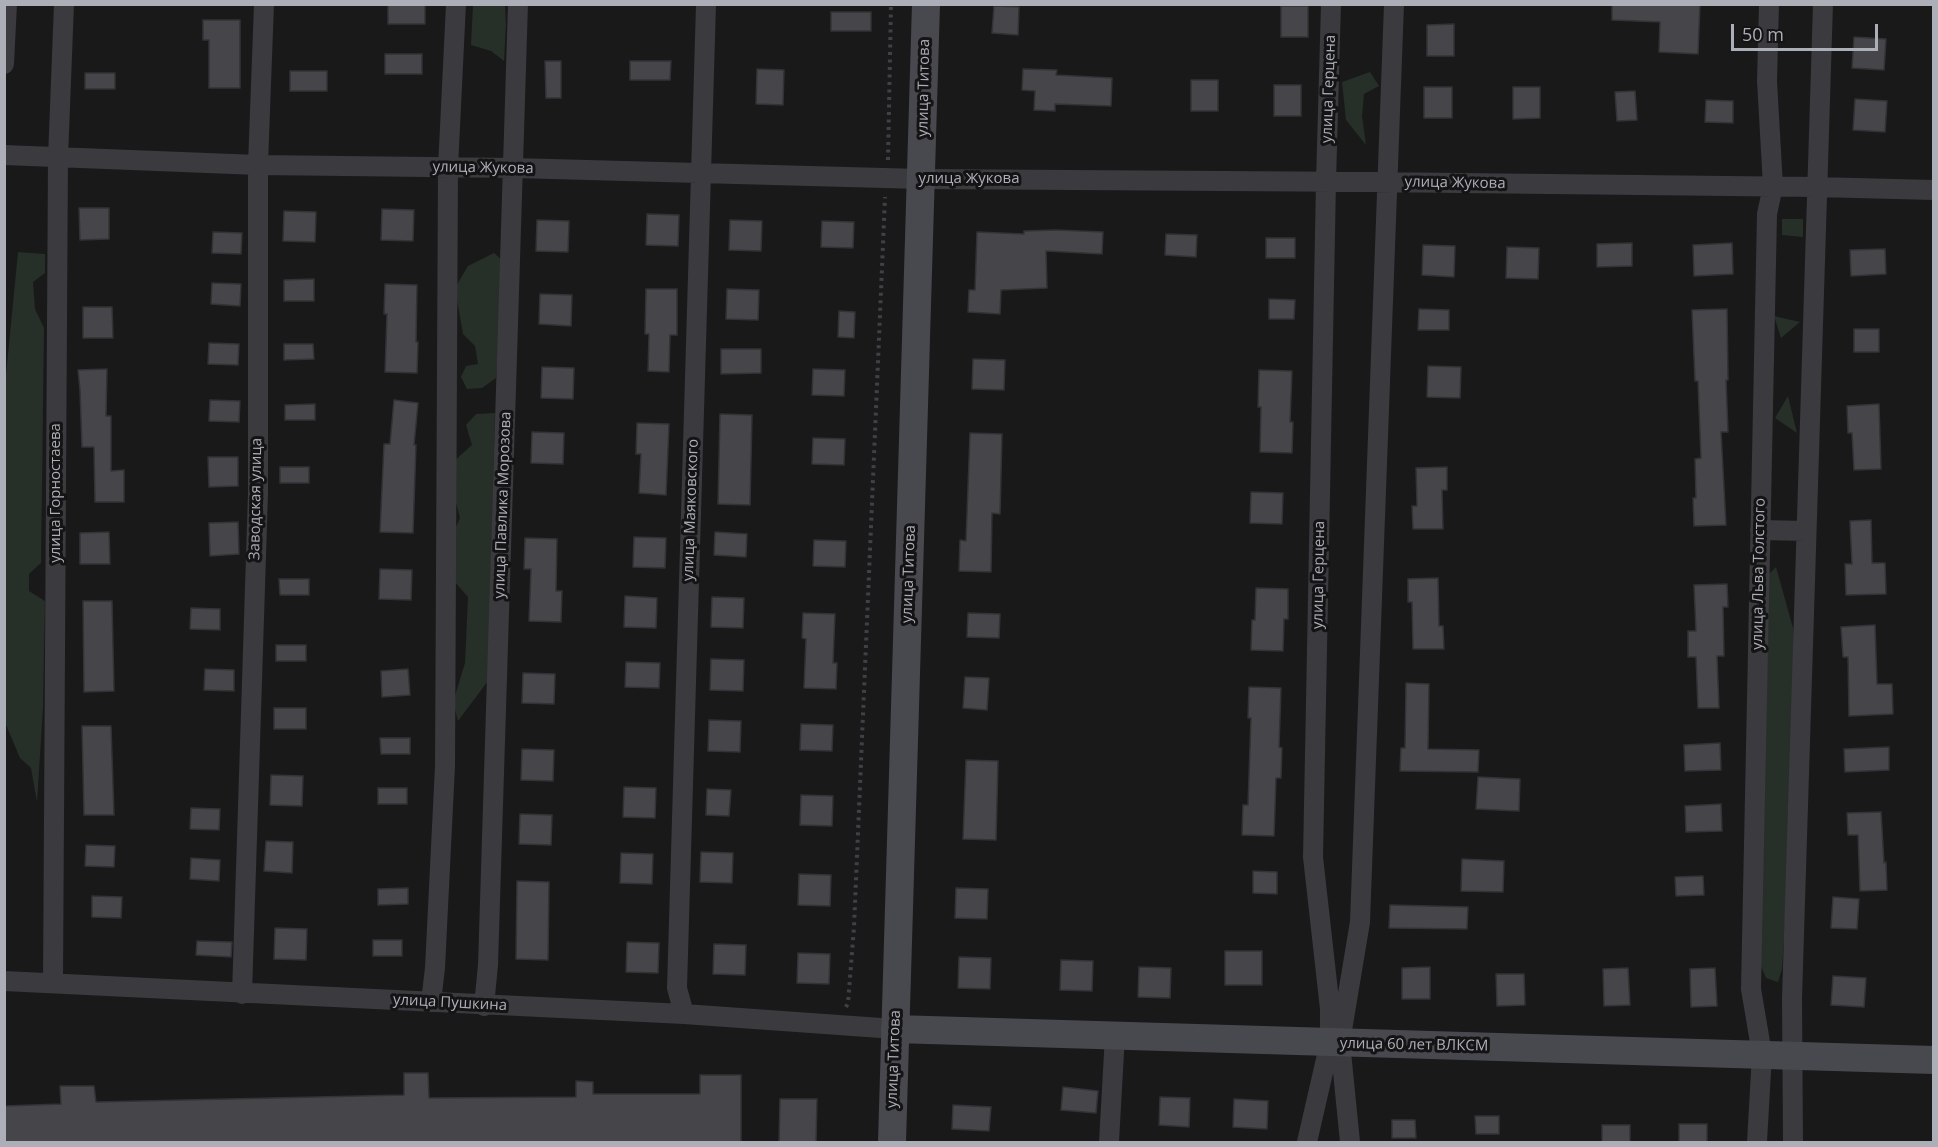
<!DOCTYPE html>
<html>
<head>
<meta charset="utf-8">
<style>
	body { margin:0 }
	#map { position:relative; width:1938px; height:1147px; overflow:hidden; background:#19191a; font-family:"Open Sans",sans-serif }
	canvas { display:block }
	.frame { position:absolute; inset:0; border:6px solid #acaeb8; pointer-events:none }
	.scale { position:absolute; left:1731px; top:24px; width:147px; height:27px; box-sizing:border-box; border:3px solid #acaeb8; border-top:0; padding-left:8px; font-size:18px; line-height:21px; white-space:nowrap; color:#acaeb8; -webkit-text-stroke:4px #141415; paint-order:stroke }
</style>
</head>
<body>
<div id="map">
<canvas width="1938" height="1147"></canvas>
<div class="frame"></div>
<div class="scale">50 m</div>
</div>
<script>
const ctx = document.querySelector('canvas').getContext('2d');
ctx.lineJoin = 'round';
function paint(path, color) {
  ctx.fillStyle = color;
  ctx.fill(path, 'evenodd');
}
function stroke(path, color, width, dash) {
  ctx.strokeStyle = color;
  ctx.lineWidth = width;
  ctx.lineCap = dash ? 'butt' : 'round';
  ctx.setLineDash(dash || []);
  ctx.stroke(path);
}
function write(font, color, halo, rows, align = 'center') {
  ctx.font = font + ' "Open Sans",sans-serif';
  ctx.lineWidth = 6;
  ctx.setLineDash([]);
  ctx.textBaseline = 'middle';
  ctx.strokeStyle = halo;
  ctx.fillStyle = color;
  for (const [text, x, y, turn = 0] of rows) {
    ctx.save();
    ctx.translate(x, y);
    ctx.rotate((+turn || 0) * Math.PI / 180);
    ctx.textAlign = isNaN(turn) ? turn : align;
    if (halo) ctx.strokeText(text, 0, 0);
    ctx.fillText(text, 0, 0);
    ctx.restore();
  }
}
paint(new Path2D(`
	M 473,5 L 505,5 L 506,25 L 504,61 L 491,51 L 471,45 Z
	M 1370,72 L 1379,86 L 1364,94 L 1362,116 L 1366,145 L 1346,120 L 1342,82 Z
	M 1782,219 L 1803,219 L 1803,237 L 1782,235 Z
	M 18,252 L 45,254 L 45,273 L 33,282 L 35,309 L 44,328 L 41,563 L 29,574 L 29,591 L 45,601 L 43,708 L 37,802 L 31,768 L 20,758 L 6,725 L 5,693 L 5,385 Z
	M 494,253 L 504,262 L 496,378 L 482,388 L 467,389 L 461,377 L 466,366 L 478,364 L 475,346 L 463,334 L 455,288 L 468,266 Z
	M 1774,316 L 1800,322 L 1781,338 Z
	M 1788,396 L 1797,433 L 1775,418 Z
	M 495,413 L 488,681 L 458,721 L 453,702 L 465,663 L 468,597 L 454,581 L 451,538 L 460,518 L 453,491 L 454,461 L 472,445 L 466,425 L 476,414 Z
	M 1776,567 L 1793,628 L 1796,668 L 1788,878 L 1782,969 L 1778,982 L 1766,978 L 1757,957 L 1764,579 Z`), '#272f29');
const building = new Path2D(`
	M 388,4 L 425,4 L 425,24 L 388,24 Z
	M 1612,4 L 1700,4 L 1698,54 L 1659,52 L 1660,22 L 1612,20 Z
	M 994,6 L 1019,7 L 1018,35 L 992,33 Z
	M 1281,6 L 1308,6 L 1308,37 L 1281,37 Z
	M 831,12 L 871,12 L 871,31 L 831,31 Z
	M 203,20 L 240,20 L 240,88 L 209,88 L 209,40 L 203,40 Z
	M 1454,24 L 1454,56 L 1427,56 L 1427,25 Z
	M 1854,37 L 1886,39 L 1884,70 L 1852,68 Z
	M 385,54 L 422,54 L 422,74 L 385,74 Z
	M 545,61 L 561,61 L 561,98 L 546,98 Z
	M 630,61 L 671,61 L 670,80 L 630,80 Z
	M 757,69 L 784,70 L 783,105 L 756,104 Z
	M 1023,69 L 1057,70 L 1056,75 L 1112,78 L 1111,106 L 1055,104 L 1055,111 L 1034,110 L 1035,91 L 1022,90 Z
	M 290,71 L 327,71 L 327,91 L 290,91 Z
	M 85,73 L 115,73 L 115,89 L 85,89 Z
	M 1191,80 L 1218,80 L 1218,111 L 1191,111 Z
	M 1274,85 L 1301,85 L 1301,116 L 1274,116 Z
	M 1424,87 L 1452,87 L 1452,118 L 1424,118 Z
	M 1513,87 L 1540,87 L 1540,118 L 1513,119 Z
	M 1635,91 L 1637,120 L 1617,121 L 1615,92 Z
	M 1855,99 L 1887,101 L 1885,132 L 1853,130 Z
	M 1706,100 L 1733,101 L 1733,123 L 1705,122 Z
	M 79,208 L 109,208 L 109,239 L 80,240 Z
	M 382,209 L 414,210 L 413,241 L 381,240 Z
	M 284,211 L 316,212 L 315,242 L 283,241 Z
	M 647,214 L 679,215 L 678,246 L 646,245 Z
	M 537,220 L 569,221 L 568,252 L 536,251 Z
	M 730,220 L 762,221 L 761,251 L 729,250 Z
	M 822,221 L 854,222 L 853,248 L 821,247 Z
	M 1056,230 L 1103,232 L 1102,254 L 1046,251 L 1047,288 L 1001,290 L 1000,314 L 968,312 L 969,290 L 975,290 L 977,232 L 1024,234 L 1024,231 Z
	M 213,232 L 242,233 L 241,254 L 212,253 Z
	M 1166,234 L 1197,235 L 1196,257 L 1165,255 Z
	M 1266,238 L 1295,238 L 1295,258 L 1266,258 Z
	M 1632,243 L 1632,266 L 1597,267 L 1597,244 Z
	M 1732,243 L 1733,274 L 1694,276 L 1693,245 Z
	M 1423,245 L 1455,246 L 1454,277 L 1422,275 Z
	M 1507,247 L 1539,248 L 1538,279 L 1506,278 Z
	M 1885,249 L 1886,274 L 1851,276 L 1850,250 Z
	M 314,279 L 314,301 L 284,301 L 284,280 Z
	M 212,283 L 241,284 L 240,306 L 211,304 Z
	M 385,284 L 417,285 L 416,342 L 418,342 L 417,373 L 385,372 L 387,314 L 384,314 Z
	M 646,289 L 677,289 L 677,335 L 670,335 L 669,372 L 648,371 L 649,334 L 645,334 Z
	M 727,289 L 759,290 L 758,320 L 726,319 Z
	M 540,294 L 572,295 L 571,326 L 539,324 Z
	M 1269,299 L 1295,300 L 1294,319 L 1269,319 Z
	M 83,307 L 112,307 L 113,338 L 83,338 Z
	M 1419,309 L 1449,310 L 1449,330 L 1418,330 Z
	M 1727,309 L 1728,380 L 1726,380 L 1728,432 L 1721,432 L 1726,525 L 1694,526 L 1693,498 L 1696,498 L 1695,459 L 1701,458 L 1698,381 L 1695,381 L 1692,310 Z
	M 839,311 L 855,312 L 854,338 L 838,337 Z
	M 1854,329 L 1879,329 L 1879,352 L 1854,352 Z
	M 209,343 L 239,344 L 238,365 L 208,364 Z
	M 284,344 L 313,344 L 314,359 L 284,360 Z
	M 721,349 L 761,349 L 761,373 L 721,374 Z
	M 973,359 L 1005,360 L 1004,390 L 972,389 Z
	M 1428,366 L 1461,367 L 1460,398 L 1427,397 Z
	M 542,367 L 574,368 L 573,399 L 541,398 Z
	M 107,369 L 106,416 L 111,416 L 111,471 L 124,470 L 124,502 L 95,502 L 94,447 L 82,447 L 80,390 L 78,370 Z
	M 813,369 L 845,370 L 844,396 L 812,395 Z
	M 1259,370 L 1292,371 L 1290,422 L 1293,422 L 1292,453 L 1260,452 L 1261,407 L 1258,407 Z
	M 210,400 L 240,401 L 239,422 L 209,421 Z
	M 394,400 L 418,403 L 414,445 L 416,445 L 413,533 L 380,532 L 384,444 L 390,444 Z
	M 315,404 L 315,420 L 285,420 L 285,405 Z
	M 1879,404 L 1881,469 L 1854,470 L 1852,433 L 1848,433 L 1847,406 Z
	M 720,414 L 752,415 L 750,505 L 718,504 Z
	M 637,423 L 669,424 L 666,495 L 639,493 L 641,454 L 636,454 Z
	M 532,432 L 564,433 L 563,464 L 531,463 Z
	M 970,433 L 1002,434 L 1000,514 L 992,513 L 991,572 L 959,571 L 960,540 L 966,541 Z
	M 813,438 L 845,439 L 844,465 L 812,464 Z
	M 208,457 L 238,457 L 238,486 L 209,487 Z
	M 280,467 L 309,467 L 309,483 L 280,483 Z
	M 1447,467 L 1447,490 L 1442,490 L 1443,529 L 1413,529 L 1412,506 L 1417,506 L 1416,468 Z
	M 1251,492 L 1283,493 L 1282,524 L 1250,523 Z
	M 1871,520 L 1872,563 L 1885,563 L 1886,594 L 1846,595 L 1845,564 L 1852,564 L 1850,521 Z
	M 238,522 L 239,554 L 210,556 L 209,523 Z
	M 109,532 L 110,564 L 80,564 L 80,533 Z
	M 715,532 L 747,534 L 746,557 L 714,555 Z
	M 634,537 L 666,538 L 665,568 L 633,567 Z
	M 525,538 L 557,539 L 556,591 L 562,591 L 561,622 L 529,621 L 531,569 L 524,569 Z
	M 814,540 L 846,541 L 845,567 L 813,566 Z
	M 380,569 L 412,570 L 411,600 L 379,599 Z
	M 1438,578 L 1439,626 L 1443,626 L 1444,649 L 1413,649 L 1412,602 L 1408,602 L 1408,579 Z
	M 279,579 L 309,579 L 309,595 L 280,595 Z
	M 1727,584 L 1728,607 L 1723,607 L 1724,656 L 1717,656 L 1719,708 L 1698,708 L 1696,657 L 1688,657 L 1688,631 L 1696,631 L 1694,585 Z
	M 1256,588 L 1288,589 L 1288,619 L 1284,619 L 1283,651 L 1251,650 L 1252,620 L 1255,620 Z
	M 625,596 L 657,598 L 656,628 L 624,627 Z
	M 712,597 L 744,598 L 743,628 L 711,627 Z
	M 83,601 L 112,601 L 114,691 L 84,692 Z
	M 191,608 L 220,609 L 220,630 L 190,629 Z
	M 803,613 L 835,614 L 833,663 L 837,663 L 836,689 L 804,688 L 806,639 L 802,638 Z
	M 968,613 L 1000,614 L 999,638 L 967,637 Z
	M 1875,625 L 1877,684 L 1892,684 L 1893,714 L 1849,716 L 1848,657 L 1843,657 L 1841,627 Z
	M 276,645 L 306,645 L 306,661 L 276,661 Z
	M 711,659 L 744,660 L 743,691 L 710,690 Z
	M 626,662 L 660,663 L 659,688 L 625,687 Z
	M 205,669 L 234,670 L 234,691 L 204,690 Z
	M 408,669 L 410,695 L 382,697 L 381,671 Z
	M 523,673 L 555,674 L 554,704 L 522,703 Z
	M 965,677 L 989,678 L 987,710 L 963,708 Z
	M 1406,683 L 1429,684 L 1428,749 L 1479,750 L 1478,772 L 1400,771 L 1401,748 L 1405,748 Z
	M 1249,687 L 1281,688 L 1279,747 L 1282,748 L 1281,778 L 1276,778 L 1274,836 L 1242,835 L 1243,805 L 1248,805 L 1251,718 L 1248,718 Z
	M 274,708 L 306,708 L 306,729 L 274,729 Z
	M 709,720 L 741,721 L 740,752 L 708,751 Z
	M 801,724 L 833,725 L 832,751 L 800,750 Z
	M 82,726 L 111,726 L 114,815 L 84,815 Z
	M 380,738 L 410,738 L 410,754 L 381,754 Z
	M 1720,743 L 1721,770 L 1685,771 L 1684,745 Z
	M 1889,747 L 1889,770 L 1845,772 L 1844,749 Z
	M 522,749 L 554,750 L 553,781 L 521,780 Z
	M 966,760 L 998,761 L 996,840 L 963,839 Z
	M 271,775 L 303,776 L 302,806 L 270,805 Z
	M 1478,777 L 1520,779 L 1519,811 L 1476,809 Z
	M 624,787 L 656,788 L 655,818 L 623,817 Z
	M 378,788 L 407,788 L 407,804 L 378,804 Z
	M 707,789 L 731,790 L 729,816 L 706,815 Z
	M 801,795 L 833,796 L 832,826 L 800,825 Z
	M 1721,804 L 1722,831 L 1686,832 L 1685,806 Z
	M 191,808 L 220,809 L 219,830 L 190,829 Z
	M 1881,812 L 1884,863 L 1886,862 L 1887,890 L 1860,891 L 1858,835 L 1848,835 L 1847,813 Z
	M 520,814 L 552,815 L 551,845 L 519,844 Z
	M 266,841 L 293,842 L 292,873 L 264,871 Z
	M 86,845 L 115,846 L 114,867 L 85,866 Z
	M 701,852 L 733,853 L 732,883 L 700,882 Z
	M 621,853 L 653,854 L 652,884 L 620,883 Z
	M 191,858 L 220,860 L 219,881 L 190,879 Z
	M 1462,859 L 1504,861 L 1503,892 L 1461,891 Z
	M 1253,871 L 1277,872 L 1277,894 L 1253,893 Z
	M 799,874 L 831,875 L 830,906 L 798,905 Z
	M 1703,876 L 1704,895 L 1676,896 L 1675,877 Z
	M 517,881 L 549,882 L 548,960 L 516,959 Z
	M 408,888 L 408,904 L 378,905 L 378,889 Z
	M 956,888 L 988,889 L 987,919 L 955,918 Z
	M 92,896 L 122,897 L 121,918 L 92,917 Z
	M 1833,897 L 1859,899 L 1857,929 L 1831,928 Z
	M 1390,905 L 1468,907 L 1467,929 L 1389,928 Z
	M 275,928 L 307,929 L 306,960 L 274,959 Z
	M 373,940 L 402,940 L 402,956 L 373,956 Z
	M 197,941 L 232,942 L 231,957 L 196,955 Z
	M 627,942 L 659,943 L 658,973 L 626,972 Z
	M 714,944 L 746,945 L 745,975 L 713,974 Z
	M 1225,951 L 1262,951 L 1262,985 L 1225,985 Z
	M 798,953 L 830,954 L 829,984 L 797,983 Z
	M 959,957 L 991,958 L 990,989 L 958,988 Z
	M 1061,960 L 1093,961 L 1092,991 L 1060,990 Z
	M 1139,967 L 1171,968 L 1170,998 L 1138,997 Z
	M 1430,967 L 1430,999 L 1402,999 L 1402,968 Z
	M 1628,968 L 1630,1005 L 1604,1006 L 1603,969 Z
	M 1715,968 L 1717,1006 L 1691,1007 L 1690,969 Z
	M 1496,974 L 1524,974 L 1525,1005 L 1497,1006 Z
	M 1833,976 L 1866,978 L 1864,1007 L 1831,1005 Z
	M 404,1073 L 428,1073 L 429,1098 L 576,1097 L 576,1081 L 593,1082 L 593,1094 L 700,1094 L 700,1075 L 741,1075 L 741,1143 L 4,1143 L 4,1106 L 61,1104 L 60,1086 L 94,1086 L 96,1102 L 404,1095 Z
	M 1063,1087 L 1098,1091 L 1096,1113 L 1061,1110 Z
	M 1160,1097 L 1190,1098 L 1189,1127 L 1159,1125 Z
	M 780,1099 L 817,1099 L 816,1143 L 779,1143 Z
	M 1234,1099 L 1268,1101 L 1267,1129 L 1233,1127 Z
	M 953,1105 L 991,1107 L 989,1131 L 952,1129 Z
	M 1475,1116 L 1499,1116 L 1499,1134 L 1476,1134 Z
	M 1392,1120 L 1415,1120 L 1416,1138 L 1392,1138 Z
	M 1679,1124 L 1707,1124 L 1707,1143 L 1679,1143 Z
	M 1602,1125 L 1630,1125 L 1630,1143 L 1602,1143 Z`);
paint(building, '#46464a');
stroke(building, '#333336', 1.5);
stroke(new Path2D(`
	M 888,160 L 891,4
	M 846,1007 L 848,1003 L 854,927 L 885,197`), '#404146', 4, [3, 4.5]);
stroke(new Path2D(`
	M 4,64 L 7,4
	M 4,155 L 258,165 L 514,168 L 921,179 L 1372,182 L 1816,187 L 1934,190
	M 1760,530 L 1806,531
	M 4,981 L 684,1014 L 895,1029
	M 53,982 L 58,158 L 64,4
	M 242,994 L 258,493 L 258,165 L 264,4
	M 431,1002 L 435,968 L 445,766 L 448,168 L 456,4
	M 484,1006 L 488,965 L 518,4
	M 684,1014 L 677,988 L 706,4
	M 1109,1142 L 1115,1035
	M 1307,1142 L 1330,1042 L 1330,1009 L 1313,857 L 1326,182 L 1331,4
	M 1350,1142 L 1340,1042 L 1360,922 L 1394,4
	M 1757,1142 L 1762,1054 L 1751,989 L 1767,214 L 1773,186 L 1767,81 L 1769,4
	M 1793,1142 L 1792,998 L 1823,4`), '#3a3a3f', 20);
stroke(new Path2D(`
	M 895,1029 L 1934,1060
	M 892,1142 L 926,4`), '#48494f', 28);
write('15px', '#acaeb8', '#141415', [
	["улица Титова",924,88,-89],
	["улица Герцена",1329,89,-88],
	["улица Жукова",483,168,1],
	["улица Жукова",969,179],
	["улица Жукова",1455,183,1],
	["улица Горностаева",56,493,-90],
	["Заводская улица",256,499,-89],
	["улица Павлика Морозова",503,505,-88],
	["улица Маяковского",691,510,-88],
	["улица Титова",909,574,-88],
	["улица Льва Толстого",1759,574,-89],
	["улица Герцена",1319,575,-89],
	["улица Пушкина",450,1003,3],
	["улица 60 лет ВЛКСМ",1414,1045,1],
	["улица Титова",894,1059,-88]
]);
</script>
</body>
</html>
